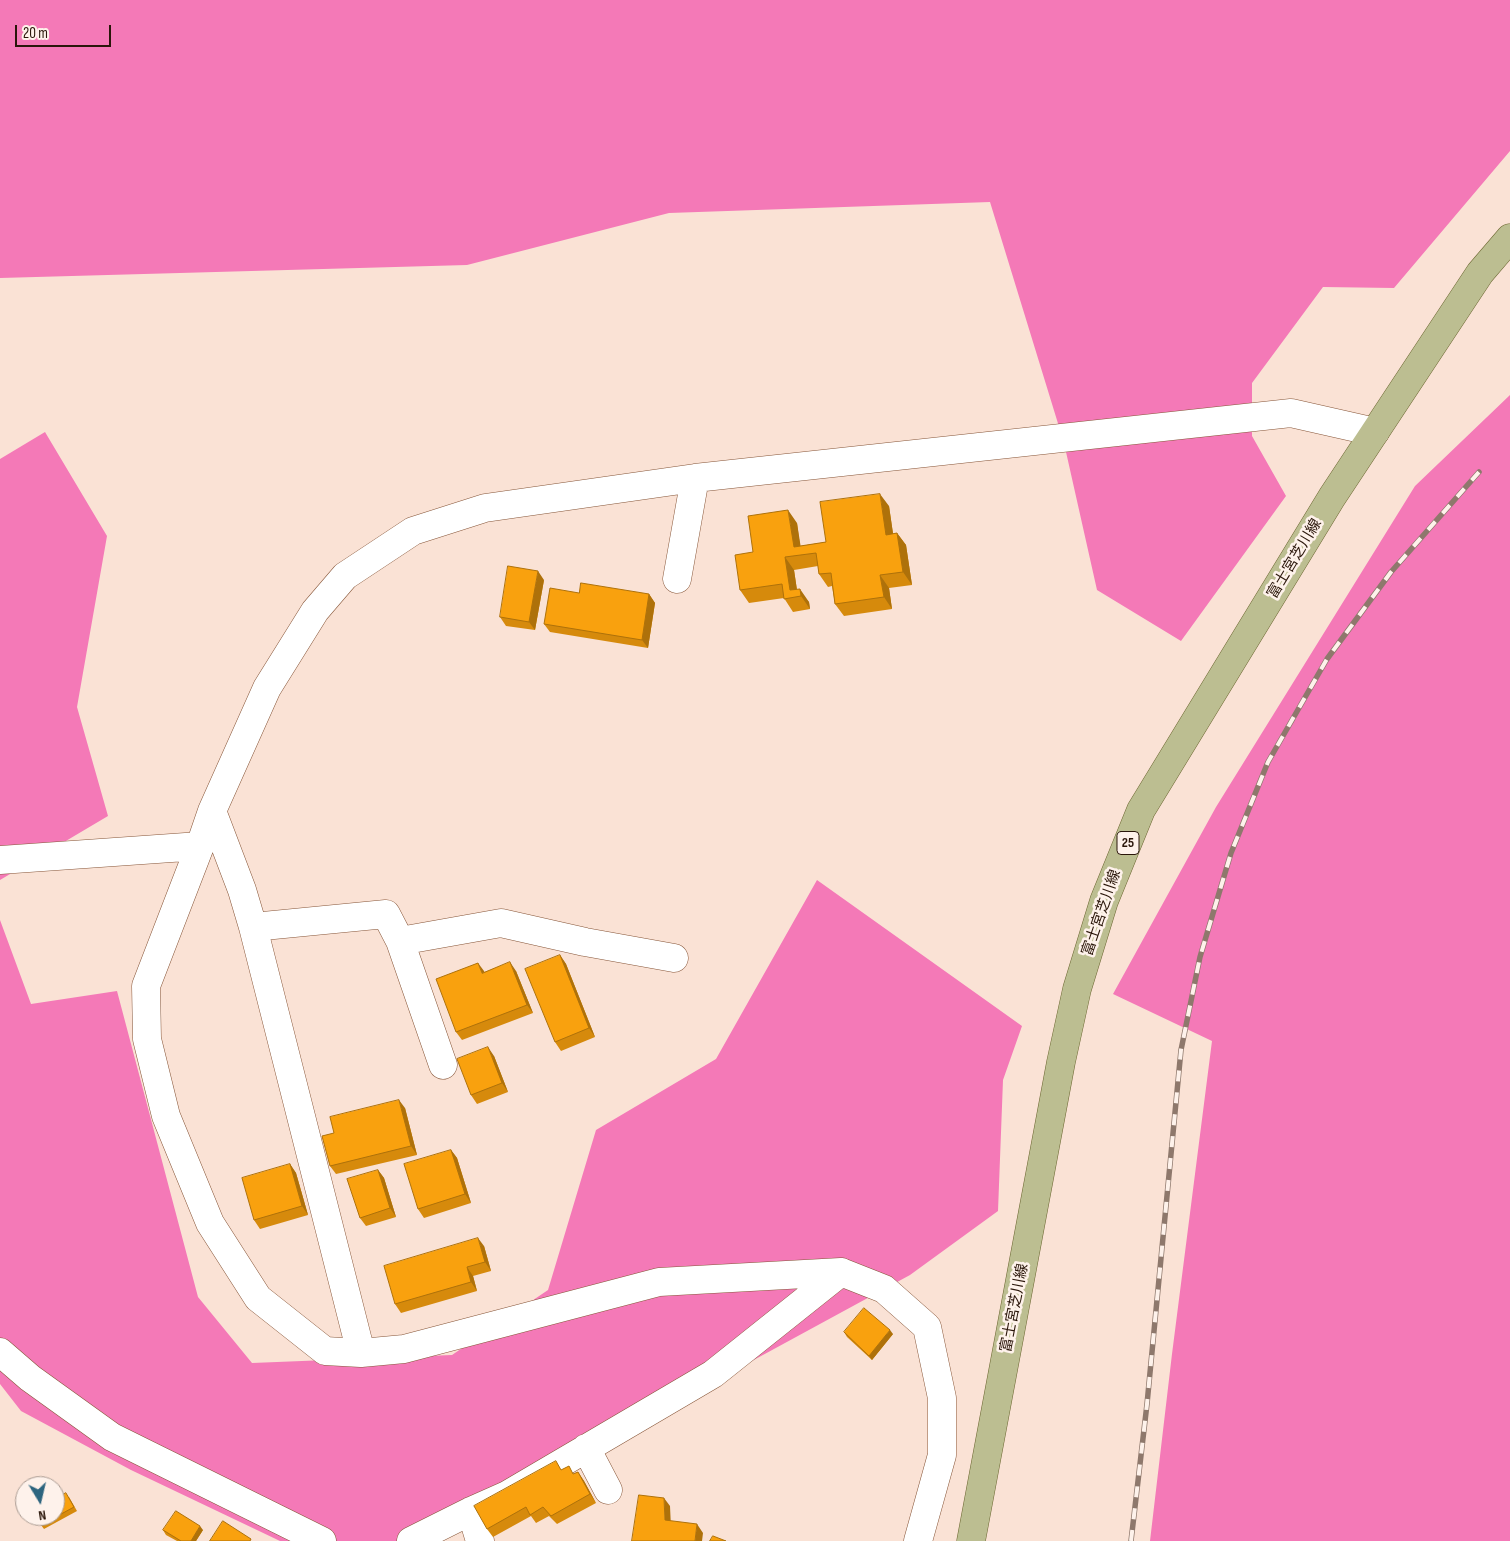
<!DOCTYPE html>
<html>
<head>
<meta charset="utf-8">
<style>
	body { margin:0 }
	#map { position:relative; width:1510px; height:1541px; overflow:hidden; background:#fae2d5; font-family:"Sofia Sans Condensed",sans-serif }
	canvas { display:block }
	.north { position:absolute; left:15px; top:1476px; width:50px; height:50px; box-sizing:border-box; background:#fef2eb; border:1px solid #a99a91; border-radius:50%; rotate:171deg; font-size:14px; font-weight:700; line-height:20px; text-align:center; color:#2a160a }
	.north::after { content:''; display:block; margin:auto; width:18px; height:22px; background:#2d657f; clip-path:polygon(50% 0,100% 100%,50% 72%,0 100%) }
	.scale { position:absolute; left:15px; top:25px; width:96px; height:22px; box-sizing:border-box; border:2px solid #2a160a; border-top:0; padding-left:6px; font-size:15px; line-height:18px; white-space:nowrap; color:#2a160a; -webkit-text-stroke:4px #fef2eb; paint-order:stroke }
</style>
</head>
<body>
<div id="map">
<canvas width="1510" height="1541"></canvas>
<div class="north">N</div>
<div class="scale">20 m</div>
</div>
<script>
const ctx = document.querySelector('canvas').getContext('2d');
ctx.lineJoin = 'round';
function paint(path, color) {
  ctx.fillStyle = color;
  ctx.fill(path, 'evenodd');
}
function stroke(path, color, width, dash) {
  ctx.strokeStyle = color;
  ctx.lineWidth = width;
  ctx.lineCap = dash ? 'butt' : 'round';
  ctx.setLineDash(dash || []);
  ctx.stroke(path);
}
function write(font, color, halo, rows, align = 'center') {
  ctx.font = font + ' "Sofia Sans Condensed","Noto Sans JP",sans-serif';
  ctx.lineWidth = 5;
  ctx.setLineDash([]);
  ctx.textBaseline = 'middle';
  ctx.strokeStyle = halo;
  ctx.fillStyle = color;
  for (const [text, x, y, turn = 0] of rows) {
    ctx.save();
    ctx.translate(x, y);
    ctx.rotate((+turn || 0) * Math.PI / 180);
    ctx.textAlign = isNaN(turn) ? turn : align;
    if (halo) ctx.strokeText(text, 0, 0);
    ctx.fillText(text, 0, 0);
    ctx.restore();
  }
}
paint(new Path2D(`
	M 0,0 L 1510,0 L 1510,151 L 1394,288 L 1323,287 L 1252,383 L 1252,436 L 1286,496 L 1181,641 L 1097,590 L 1064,443 L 990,202 L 669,213 L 467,265 L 0,278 Z
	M 1510,395 L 1510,1541 L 1150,1541 L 1172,1354 L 1212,1041 L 1113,994 L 1216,807 L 1415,486 Z
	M 45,432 L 107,536 L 77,707 L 108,816 L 0,880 L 0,459 Z
	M 817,880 L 1022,1026 L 1003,1080 L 998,1211 L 910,1275 L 421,1541 L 280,1541 L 131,1470 L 21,1411 L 0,1384 L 0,920 L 31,1004 L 117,991 L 198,1297 L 252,1363 L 452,1355 L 548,1290 L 596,1130 L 716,1059 Z`), '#f479b7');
const minor = new Path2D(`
	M 677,579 L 695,478
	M 212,811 L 242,890 L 253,927 L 386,914 L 400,941 L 501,923 L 585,942 L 674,958
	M 0,860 L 200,846
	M 253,927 L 361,1353
	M 400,941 L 443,1065
	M 0,1352 L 30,1378 L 112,1437 L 322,1541
	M 586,1448 L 608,1490
	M 471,1511 L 480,1541
	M 411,1541 L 471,1511 L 507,1495 L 713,1374 L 841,1272
	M 918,1541 L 942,1455 L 942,1398 L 927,1327 L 884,1289 L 841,1272 L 659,1282 L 404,1349 L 361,1353 L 325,1351 L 258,1298 L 210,1223 L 166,1116 L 147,1039 L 146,986 L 200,846 L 212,811 L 267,688 L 315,611 L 345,576 L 413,531 L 485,508 L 695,478 L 1291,413 L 1375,432`);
const major = new Path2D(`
	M 971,1541 L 1061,1062 L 1077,989 L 1104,901 L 1141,810 L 1332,497 L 1480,273 L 1510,238`);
stroke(minor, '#875639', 29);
stroke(major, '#6c6732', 29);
stroke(minor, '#fff', 28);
stroke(major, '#bcbe91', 28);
const rail = new Path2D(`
	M 1131,1541 L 1147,1404 L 1181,1050 L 1200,957 L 1231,853 L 1268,762 L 1327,659 L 1391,572 L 1479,472`);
stroke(rail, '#8e786c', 5.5);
stroke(rail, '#fef2eb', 4, [11]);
paint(new Path2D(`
	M 889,506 L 893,534 L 897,533 L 906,545 L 912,585 L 889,588 L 892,609 L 844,616 L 835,604 L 832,586 L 828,587 L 819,574 L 818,566 L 794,570 L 797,590 L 809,602 L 810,609 L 793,612 L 784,598 L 749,603 L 740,590 L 753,552 L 797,523 L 800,546 L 826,542 Z
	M 544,580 L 535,630 L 506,626 L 500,617 Z
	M 579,593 L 649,594 L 655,603 L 648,648 L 550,632 L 544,624 Z
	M 560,955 L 566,964 L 595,1037 L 561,1051 L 555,1042 Z
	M 516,971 L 533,1013 L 462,1040 L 456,1032 L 484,972 Z
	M 494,1056 L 508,1092 L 477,1104 L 471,1095 Z
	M 405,1108 L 417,1155 L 336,1174 L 330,1166 L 334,1133 Z
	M 451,1150 L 457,1158 L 471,1203 L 424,1218 L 418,1209 Z
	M 290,1164 L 296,1173 L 308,1215 L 260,1229 L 254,1220 Z
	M 378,1170 L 384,1178 L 396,1217 L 366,1226 L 360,1218 Z
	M 484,1246 L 491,1271 L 473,1276 L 477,1291 L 401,1313 L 395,1304 Z
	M 844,1332 L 893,1334 L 872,1360 L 847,1337 Z
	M 562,1470 L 574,1474 L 578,1472 L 584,1481 L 596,1503 L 557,1524 L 549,1516 L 536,1523 L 531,1516 L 493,1537 L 487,1529 Z
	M 69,1497 L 77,1511 L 44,1529 L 41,1525 L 56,1498 Z
	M 163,1530 L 203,1530 L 196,1541 L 177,1541 L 166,1535 Z`), '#d68a0c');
paint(new Path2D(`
	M 880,494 L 889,506 L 895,547 L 886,535 Z
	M 788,510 L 797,523 L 802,555 L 794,547 Z
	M 897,533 L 906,545 L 912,585 L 903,572 Z
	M 785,557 L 794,570 L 798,597 L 790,590 Z
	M 538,571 L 544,580 L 535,630 L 529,622 Z
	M 880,575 L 889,588 L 892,609 L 884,597 Z
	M 800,589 L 809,602 L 810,609 L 801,596 Z
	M 649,594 L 655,603 L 648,648 L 642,640 Z
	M 560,955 L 566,964 L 595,1037 L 589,1028 Z
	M 510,962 L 516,971 L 533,1013 L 527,1005 Z
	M 478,963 L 484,971 L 488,981 L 482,973 Z
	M 488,1047 L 494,1056 L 508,1092 L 502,1083 Z
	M 399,1100 L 405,1108 L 417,1155 L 411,1146 Z
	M 451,1150 L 457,1158 L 471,1203 L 465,1194 Z
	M 290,1164 L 296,1173 L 308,1215 L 302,1206 Z
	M 378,1170 L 384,1178 L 396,1217 L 390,1208 Z
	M 478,1238 L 484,1246 L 491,1271 L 485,1262 Z
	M 467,1267 L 473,1276 L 477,1291 L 471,1282 Z
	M 890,1330 L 893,1334 L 872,1360 L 869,1356 Z
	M 578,1472 L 584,1481 L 596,1503 L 590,1494 Z
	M 664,1498 L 670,1506 L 671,1528 L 665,1520 Z
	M 697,1524 L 703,1533 L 702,1541 L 695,1541 Z
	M 200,1526 L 203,1530 L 196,1541 L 191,1541 Z`), '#ae710a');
const building = new Path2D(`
	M 880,494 L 886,535 L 897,533 L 903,572 L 880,575 L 884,597 L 835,604 L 831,573 L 819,574 L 816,553 L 785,557 L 790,590 L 800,589 L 801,596 L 784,599 L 782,584 L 740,590 L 735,555 L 753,552 L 748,516 L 788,510 L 794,547 L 826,542 L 820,502 Z
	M 508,566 L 538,571 L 529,622 L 500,617 Z
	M 581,583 L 649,594 L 642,640 L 544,624 L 550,588 L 579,593 Z
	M 560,955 L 589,1028 L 555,1042 L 525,969 Z
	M 510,962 L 527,1005 L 456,1032 L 436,979 L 478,963 L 482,973 Z
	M 488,1047 L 502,1083 L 471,1095 L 457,1059 Z
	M 399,1100 L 411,1146 L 330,1166 L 322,1136 L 334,1133 L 330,1117 Z
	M 451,1150 L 465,1194 L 418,1209 L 404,1164 Z
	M 290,1164 L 302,1206 L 254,1220 L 242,1178 Z
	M 378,1170 L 390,1208 L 360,1218 L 347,1179 Z
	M 478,1238 L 485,1262 L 467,1267 L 471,1282 L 395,1304 L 384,1266 Z
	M 864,1308 L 890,1330 L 869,1356 L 844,1332 Z
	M 556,1461 L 561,1470 L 569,1466 L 573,1474 L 578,1472 L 590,1494 L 551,1516 L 543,1507 L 530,1515 L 526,1507 L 487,1529 L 474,1506 Z
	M 66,1493 L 74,1507 L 41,1525 L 37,1516 L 55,1516 L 55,1497 L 56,1498 Z
	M 639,1495 L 664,1498 L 665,1520 L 697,1524 L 695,1541 L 632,1541 Z
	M 176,1511 L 200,1526 L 191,1541 L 181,1541 L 163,1530 Z
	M 223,1521 L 251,1539 L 250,1541 L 210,1541 Z
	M 713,1536 L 726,1541 L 710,1541 Z`);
paint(building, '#f9a10e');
stroke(building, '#ae710a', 1);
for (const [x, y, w] of [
	[1128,843,22]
]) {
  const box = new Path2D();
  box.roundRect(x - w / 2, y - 11.5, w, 23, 4);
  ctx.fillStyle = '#fef2eb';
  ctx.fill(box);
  stroke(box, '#2a160a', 1);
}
write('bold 14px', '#2a160a', null, [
	["25",1128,843]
]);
write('15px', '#2a160a', '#fef2eb', [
	["富士宮芝川線",1295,559,-59],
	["富士宮芝川線",1102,913,-71],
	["富士宮芝川線",1015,1308,-79]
]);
</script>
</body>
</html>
